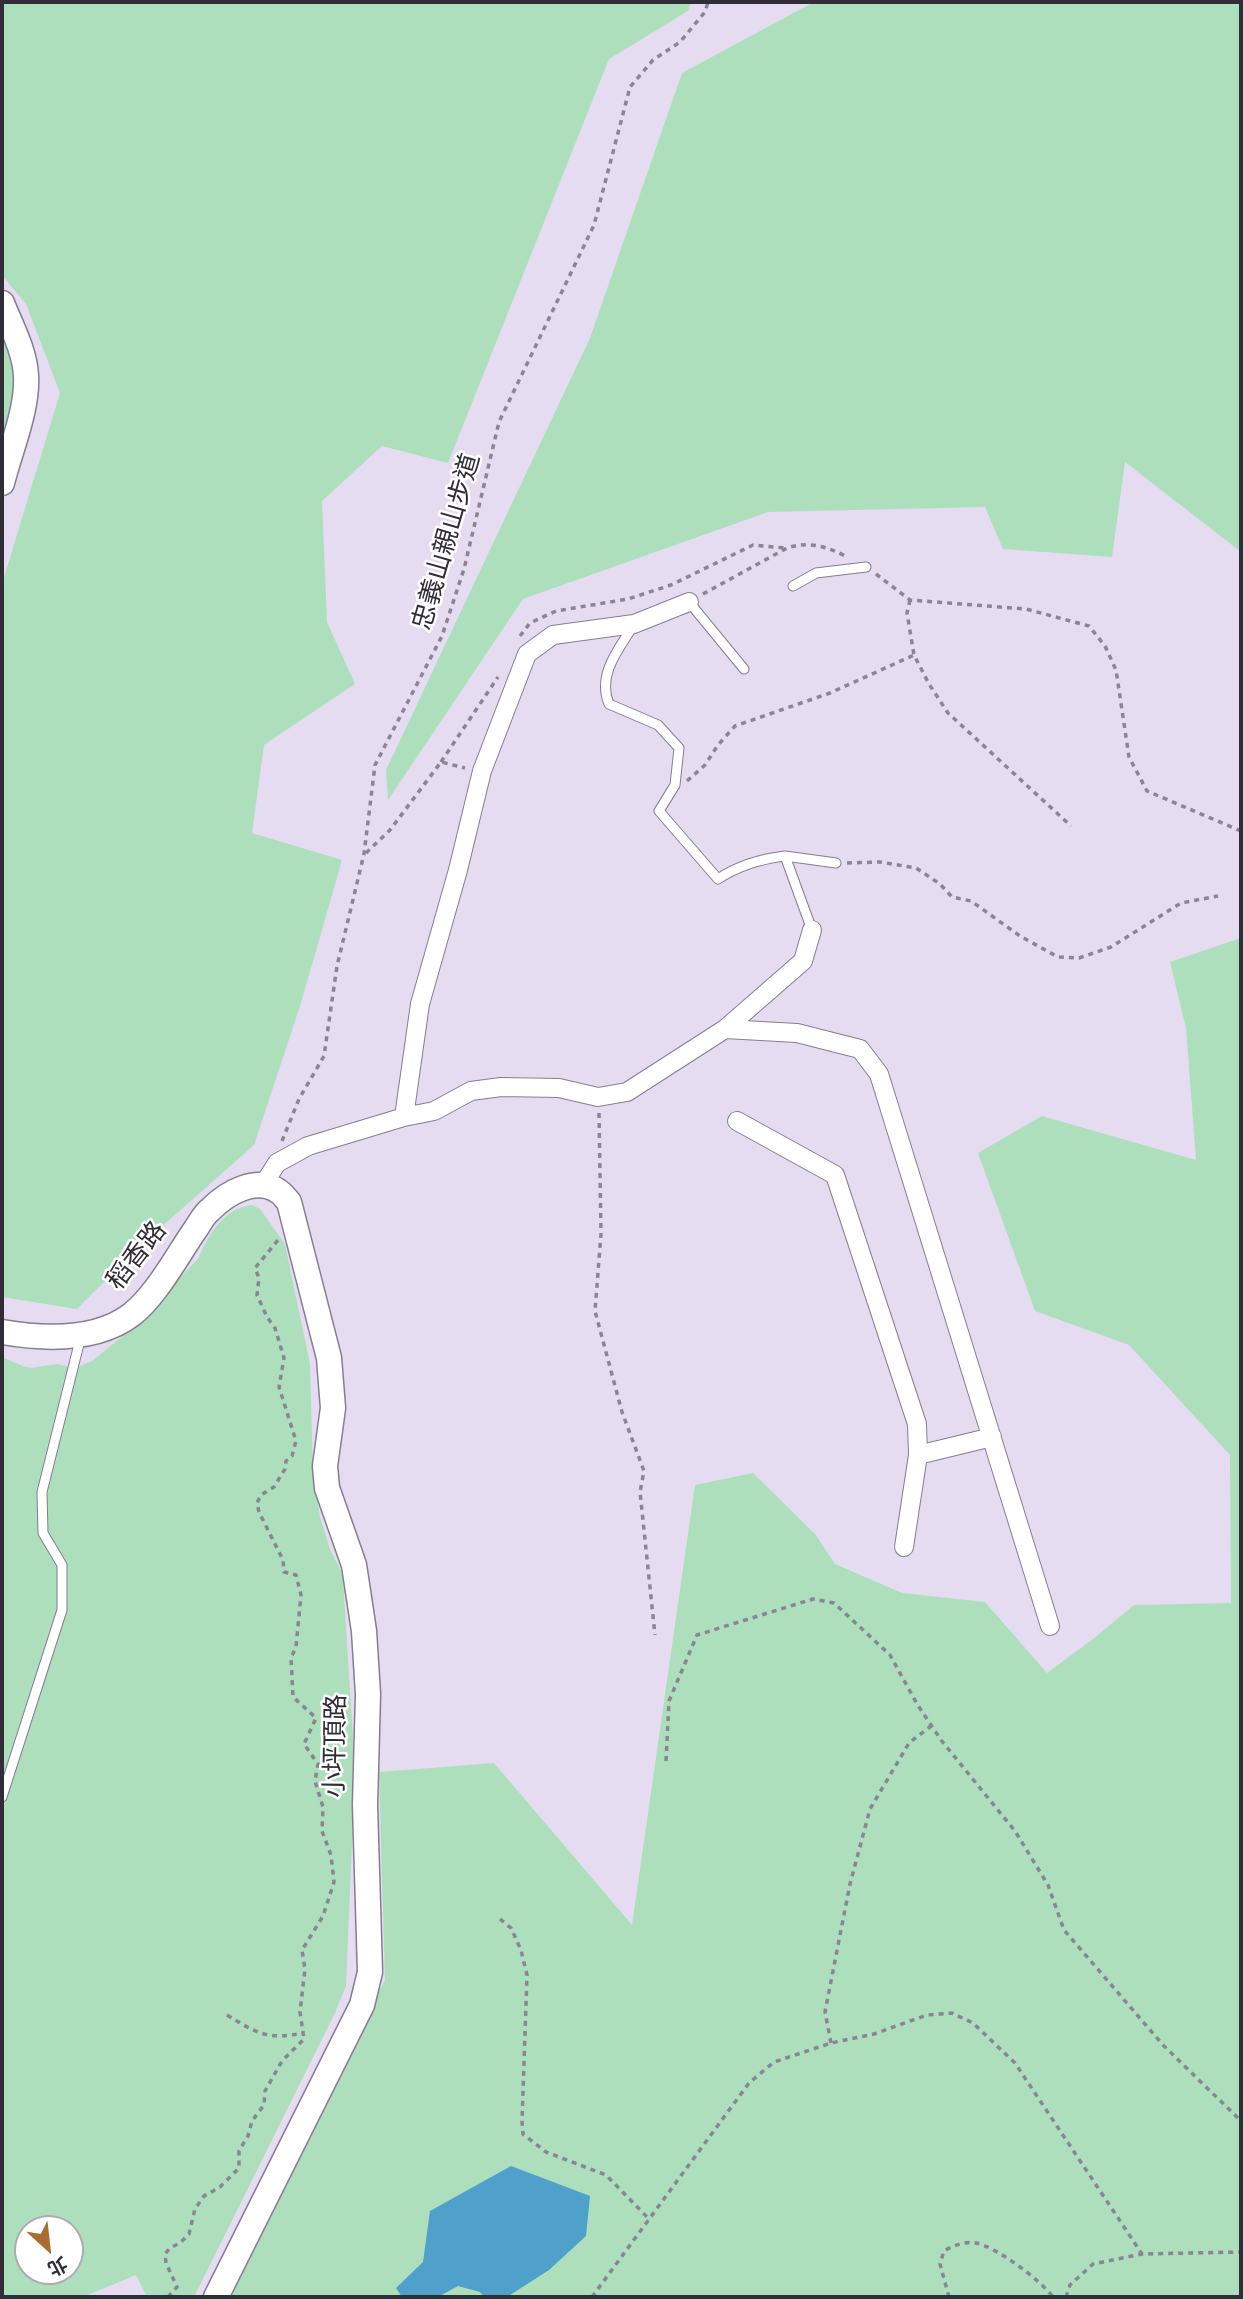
<!DOCTYPE html>
<html>
<head>
<meta charset="utf-8">
<style>
	body { margin:0 }
	#map { position:relative; width:1243px; height:2299px; overflow:hidden; background:#e5dcf2; font-family:"PT Sans Narrow","Noto Sans TC",sans-serif }
	canvas { display:block }
	.frame { position:absolute; inset:0; border:4px solid #312d36; pointer-events:none }
	.north { position:absolute; left:14px; top:2215px; width:70px; height:70px; box-sizing:border-box; background:#fff; border:2px solid #adabaf; border-radius:50%; rotate:153deg; font-size:19px; font-weight:700; line-height:28px; text-align:center; color:#312d36 }
	.north::after { content:''; display:block; margin:auto; width:24px; height:32px; background:#a96d30; clip-path:polygon(50% 0,100% 100%,50% 72%,0 100%) }
</style>
</head>
<body>
<div id="map">
<canvas width="1243" height="2299"></canvas>
<div class="frame"></div>
<div class="north">北</div>
</div>
<script>
const ctx = document.querySelector('canvas').getContext('2d');
ctx.lineJoin = 'round';
function paint(path, color) {
  ctx.fillStyle = color;
  ctx.fill(path, 'evenodd');
}
function stroke(path, color, width, dash) {
  ctx.strokeStyle = color;
  ctx.lineWidth = width;
  ctx.lineCap = dash ? 'butt' : 'round';
  ctx.setLineDash(dash || []);
  ctx.stroke(path);
}
function write(font, color, halo, rows, align = 'center') {
  ctx.font = font + ' "PT Sans Narrow","Noto Sans TC",sans-serif';
  ctx.lineWidth = 5;
  ctx.setLineDash([]);
  ctx.textBaseline = 'middle';
  ctx.strokeStyle = halo;
  ctx.fillStyle = color;
  for (const [text, x, y, turn = 0] of rows) {
    ctx.save();
    ctx.translate(x, y);
    ctx.rotate((+turn || 0) * Math.PI / 180);
    ctx.textAlign = isNaN(turn) ? turn : align;
    if (halo) ctx.strokeText(text, 0, 0);
    ctx.fillText(text, 0, 0);
    ctx.restore();
  }
}
paint(new Path2D(`
	M 2,2 L 691,2 L 688,11 L 609,59 L 448,463 L 382,446 L 322,501 L 327,622 L 355,684 L 264,745 L 252,833 L 342,860 L 301,1003 L 254,1145 L 141,1245 L 77,1309 L 2,1297 L 2,584 L 60,393 L 26,304 L 2,275 Z
	M 814,2 L 1241,2 L 1241,552 L 1125,462 L 1112,557 L 1003,549 L 985,507 L 768,512 L 523,599 L 388,800 L 386,770 L 590,338 L 682,73 Z
	M 2,327 L 24,403 L 2,433 Z
	M 1241,938 L 1241,2297 L 230,2297 L 385,1980 L 379,1772 L 494,1763 L 632,1925 L 695,1485 L 753,1473 L 815,1534 L 835,1564 L 902,1593 L 985,1602 L 1047,1673 L 1093,1639 L 1134,1605 L 1231,1603 L 1230,1455 L 1129,1345 L 1035,1311 L 978,1153 L 1042,1116 L 1196,1160 L 1186,1028 L 1170,962 Z
	M 252,1205 L 260,1209 L 285,1244 L 310,1364 L 313,1474 L 320,1517 L 330,1549 L 341,1571 L 343,1579 L 355,1771 L 346,1986 L 335,2013 L 194,2297 L 147,2297 L 136,2275 L 83,2297 L 2,2297 L 2,1357 L 23,1366 L 31,1368 L 57,1364 L 75,1368 L 92,1361 L 119,1339 L 198,1259 C 207,1236 225,1207 252,1205 ZM 28,2229 L 70,2229 L 70,2271 L 28,2271 Z`), '#addfbd');
paint(new Path2D(`
	M 511,2166 L 590,2196 L 586,2236 L 549,2270 L 507,2297 L 484,2297 L 480,2292 L 458,2286 L 438,2297 L 402,2297 L 396,2288 L 423,2262 L 430,2211 Z`), '#4fa0ca');
const lane = new Path2D(`
	M 793,586 L 816,573 L 866,567
	M 689,602 L 744,669
	M 633,626 C 618,650 597,675 609,704 L 658,725 L 679,748 L 675,785 L 659,811 L 718,879 C 739,865 760,859 785,856
	M 812,930 L 785,856 L 836,863
	M 2,1797 L 62,1610 L 62,1565 L 43,1533 L 42,1492 L 81,1336`);
const street = new Path2D(`
	M 725,1029 L 803,961 L 812,930
	M 404,1117 L 434,1111 L 471,1091 L 501,1087 L 559,1088 L 598,1097 L 627,1092 L 725,1029 L 797,1033 L 860,1049 L 879,1074 L 1050,1626
	M 737,1121 L 835,1175 L 917,1424 L 918,1455 L 992,1437
	M 263,1185 L 277,1163 L 308,1146 L 404,1117 L 420,1004 L 458,870 L 482,771 L 527,654 L 553,635 L 634,624 L 689,602
	M 904,1547 L 918,1455`);
const secondary = new Path2D(`
	M 2,303 C 11,326 25,351 26,376 C 28,409 10,451 2,483
	M 2,1332 C 43,1339 95,1342 131,1315 C 156,1296 177,1256 195,1230 C 200,1223 204,1214 211,1209 C 227,1193 256,1176 278,1191 C 282,1193 286,1199 289,1202 L 329,1358 L 333,1408 L 325,1466 L 327,1488 L 354,1565 L 364,1631 L 368,1694 L 365,1805 L 370,1972 L 362,2005 L 216,2297`);
stroke(lane, '#857d91', 11);
stroke(street, '#857d91', 20);
stroke(secondary, '#857d91', 27);
stroke(new Path2D(`
	M 876,574 L 910,600 L 1026,609 L 1089,626 L 1105,646 L 1116,670 L 1129,757 L 1147,791 L 1241,831
	M 703,594 L 787,548 C 808,541 826,546 845,556
	M 910,600 L 907,613 L 914,655 L 929,684 L 948,713 L 1071,826
	M 520,636 L 530,623 L 556,611 L 628,599 L 671,585 L 753,545 L 785,548
	M 441,762 L 498,677
	M 687,781 L 705,765 L 718,745 L 735,726 L 830,693 L 914,655
	M 366,853 L 390,830 L 441,762 L 465,768
	M 847,863 L 880,862 L 916,868 L 940,884 L 952,897 L 971,901 L 1020,936 L 1058,957 L 1079,958 L 1111,947 L 1181,903 L 1218,896
	M 599,1113 L 601,1234 L 595,1311 L 622,1412 L 644,1471 L 640,1492 L 655,1635
	M 282,1141 L 299,1099 L 324,1056 L 337,966 L 364,854 L 375,765 L 442,636 L 464,569 L 499,422 L 594,225 L 630,87 L 653,60 L 680,42 L 705,12 L 708,2
	M 666,1761 L 669,1701 L 697,1635 L 813,1599 L 834,1603 L 890,1655 L 917,1704 L 941,1740 L 1015,1831 L 1048,1885 L 1064,1930 L 1163,2045 L 1241,2121
	M 500,1919 L 511,1928 L 521,1950 L 527,1975 L 522,2121 L 523,2134 L 546,2152 L 606,2175 L 650,2220
	M 227,2015 C 258,2034 267,2040 303,2033
	M 831,2043 L 825,2012 L 850,1884 L 870,1809 L 909,1743 L 931,1726
	M 168,2297 L 177,2287 L 166,2263 L 165,2254 L 170,2248 L 180,2243 L 189,2234 L 195,2209 L 204,2196 L 220,2187 L 239,2168 L 239,2151 L 248,2136 L 252,2121 L 264,2105 L 265,2091 L 282,2061 L 304,2039 L 300,2012 L 305,1969 L 302,1950 L 323,1916 L 334,1882 L 331,1855 L 322,1831 L 323,1807 L 315,1781 L 318,1764 L 304,1744 L 316,1718 L 293,1697 L 291,1658 L 296,1647 L 301,1595 L 296,1575 L 284,1572 L 283,1560 L 259,1512 L 257,1503 L 261,1495 L 274,1487 L 285,1469 L 286,1461 L 292,1456 L 296,1441 L 279,1387 L 284,1358 L 275,1328 L 267,1317 L 257,1295 L 259,1278 L 255,1268 L 278,1240
	M 592,2297 L 749,2083 L 774,2062 L 831,2043 L 874,2034 L 927,2015 L 952,2013 L 973,2023 L 1015,2063 L 1142,2254
	M 949,2297 L 940,2264 L 944,2251 C 953,2246 964,2241 976,2243 C 997,2247 1040,2280 1053,2297
	M 1066,2297 L 1070,2285 L 1093,2264 L 1142,2254 L 1241,2252`), '#8a8493', 3.5, [5, 5]);
stroke(lane, '#fff', 9);
stroke(street, '#fff', 18);
stroke(secondary, '#fff', 24);
write('26px', '#312d36', '#fff', [
	["忠義山親山步道",447,542,-74],
	["稻香路",137,1256,-52],
	["小坪頂路",336,1746,-89]
]);
</script>
</body>
</html>
